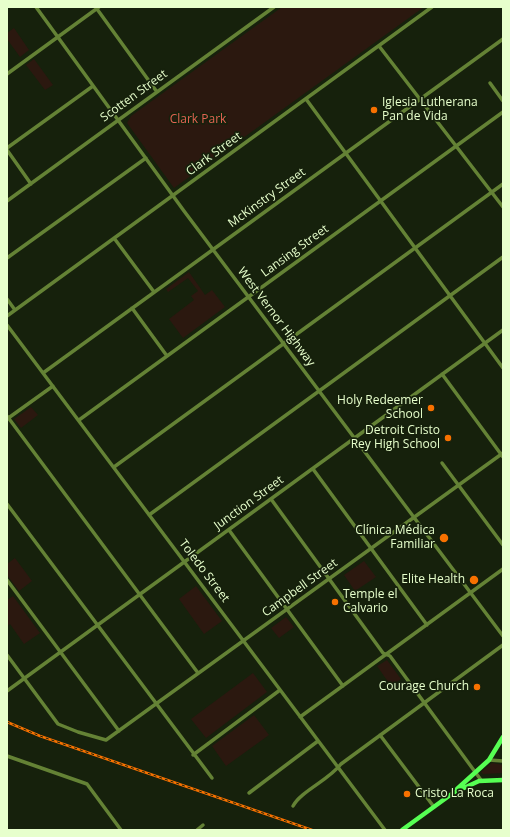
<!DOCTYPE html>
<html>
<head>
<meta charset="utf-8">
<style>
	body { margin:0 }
	#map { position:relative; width:510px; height:837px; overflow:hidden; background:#16210c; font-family:"Open Sans",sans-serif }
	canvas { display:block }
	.frame { position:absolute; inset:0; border:8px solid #e7ffcc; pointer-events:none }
</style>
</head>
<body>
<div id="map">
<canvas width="510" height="837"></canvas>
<div class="frame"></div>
</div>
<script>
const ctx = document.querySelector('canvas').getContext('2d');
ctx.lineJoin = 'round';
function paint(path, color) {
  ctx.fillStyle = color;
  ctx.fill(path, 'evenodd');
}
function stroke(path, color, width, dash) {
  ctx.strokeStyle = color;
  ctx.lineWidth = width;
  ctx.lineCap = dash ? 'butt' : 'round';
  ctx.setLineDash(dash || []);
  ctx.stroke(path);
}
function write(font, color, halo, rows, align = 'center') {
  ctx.font = font + ' "Open Sans",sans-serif';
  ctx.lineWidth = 3.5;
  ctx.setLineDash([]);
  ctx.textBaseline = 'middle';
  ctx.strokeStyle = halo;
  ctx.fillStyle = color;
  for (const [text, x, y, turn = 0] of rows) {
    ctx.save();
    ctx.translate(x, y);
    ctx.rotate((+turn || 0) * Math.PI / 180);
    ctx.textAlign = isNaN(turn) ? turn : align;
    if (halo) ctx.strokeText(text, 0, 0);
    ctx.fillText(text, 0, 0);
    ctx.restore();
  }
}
paint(new Path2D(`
	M 282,7 L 424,7 L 174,188 L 127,123 L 131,116 Z
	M 14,28 L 29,50 L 20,57 L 7,39 L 7,33 Z
	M 34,59 L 53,85 L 45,90 L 26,65 Z
	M 189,272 L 205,295 L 212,290 L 225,307 L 183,338 L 169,319 L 194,300 L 191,296 L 198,291 L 188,278 L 168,292 L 166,289 Z
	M 31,407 L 38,415 L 21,428 L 14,419 Z
	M 15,558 L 32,581 L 19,591 L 7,575 L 7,564 Z
	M 364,561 L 376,577 L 355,591 L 344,575 Z
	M 196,586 L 222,621 L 204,634 L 179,599 Z
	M 13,596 L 40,633 L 24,644 L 10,624 L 7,626 L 7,600 Z
	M 286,617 L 294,627 L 279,638 L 271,628 Z
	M 387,660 L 401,679 L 391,686 L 377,666 Z
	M 253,673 L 267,692 L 206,738 L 191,719 Z
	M 254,715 L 269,735 L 226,766 L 212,746 Z
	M 492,763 L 503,765 L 503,773 L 483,774 L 481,772 Z`), '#2b180f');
stroke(new Path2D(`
	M 36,7 L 184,211 L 503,636
	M 97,9 L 157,92
	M 379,46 L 503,207
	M 7,74 L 99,7
	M 490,83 L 503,101
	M 306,99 L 503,368
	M 7,148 L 93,86
	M 7,150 L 31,184
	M 7,201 L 274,7
	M 114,238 L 154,292
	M 7,258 L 146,158
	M 7,299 L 15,310
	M 132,308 L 167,356
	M 7,316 L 432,7
	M 7,325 L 385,830
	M 43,373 L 503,39
	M 442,374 L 503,457
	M 7,416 L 198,673
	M 7,419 L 53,386
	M 79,420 L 503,112
	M 442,463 L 503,545
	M 114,467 L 503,184
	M 313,469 L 427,625
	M 271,499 L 383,653 L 390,656 L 481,780
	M 7,504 L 212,778
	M 149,515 L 503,257
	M 229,530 L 343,686
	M 7,580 L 119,731
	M 7,655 L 58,724 L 78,732 L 106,740 L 503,453
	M 7,691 L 503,330
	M 300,717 L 503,569
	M 380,735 L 434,807
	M 193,755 L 280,690
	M 7,756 L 87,784 L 121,830
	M 489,760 L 503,761
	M 249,793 L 318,741
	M 293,806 C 301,791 329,780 341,764 L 503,645
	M 197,830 L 203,825`), '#648235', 3.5);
stroke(new Path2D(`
	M 457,789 L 489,760 L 503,737
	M 402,830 L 453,793 L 479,781 L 503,780`), '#56ff53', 4.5);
const rail = new Path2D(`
	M 7,722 L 40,736 L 312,830`);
stroke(rail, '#f77100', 2.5);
stroke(rail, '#16210c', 1, [3]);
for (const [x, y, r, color] of [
	[374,110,4,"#f77100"],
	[431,408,4,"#f77100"],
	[448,438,4,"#f77100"],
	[444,538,5,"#f77100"],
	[474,580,5,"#f77100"],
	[335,602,4,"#f77100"],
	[477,687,4,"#f77100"],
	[407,794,4,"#f77100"]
]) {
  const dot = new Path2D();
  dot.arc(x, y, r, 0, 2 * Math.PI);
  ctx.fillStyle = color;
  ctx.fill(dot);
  stroke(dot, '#16210c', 1.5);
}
write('12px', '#e7ffcc', '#16210c', [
	["Scotten Street",134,96,-36],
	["Clark Street",214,154,-36],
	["McKinstry Street",267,198,-36],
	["Lansing Street",295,251,-36],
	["West Vernor Highway",276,317,53],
	["Junction Street",249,503,-36],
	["Toledo Street",204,571,53],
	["Campbell Street",300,588,-36]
]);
write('12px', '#e7ffcc', '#16210c', [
	["Iglesia Lutherana",382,103,"left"],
	["Pan de Vida",382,117,"left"],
	["Holy Redeemer",423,401],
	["School",423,415],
	["Detroit Cristo",440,431],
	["Rey High School",440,445],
	["Clínica Médica",435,531],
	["Familiar",435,545],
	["Elite Health",465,580],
	["Temple el",343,595,"left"],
	["Calvario",343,609,"left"],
	["Courage Church",469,687],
	["Cristo La Roca",415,794,"left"]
], 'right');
write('12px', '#e46353', '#16210c', [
	["Clark Park",198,120]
]);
</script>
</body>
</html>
